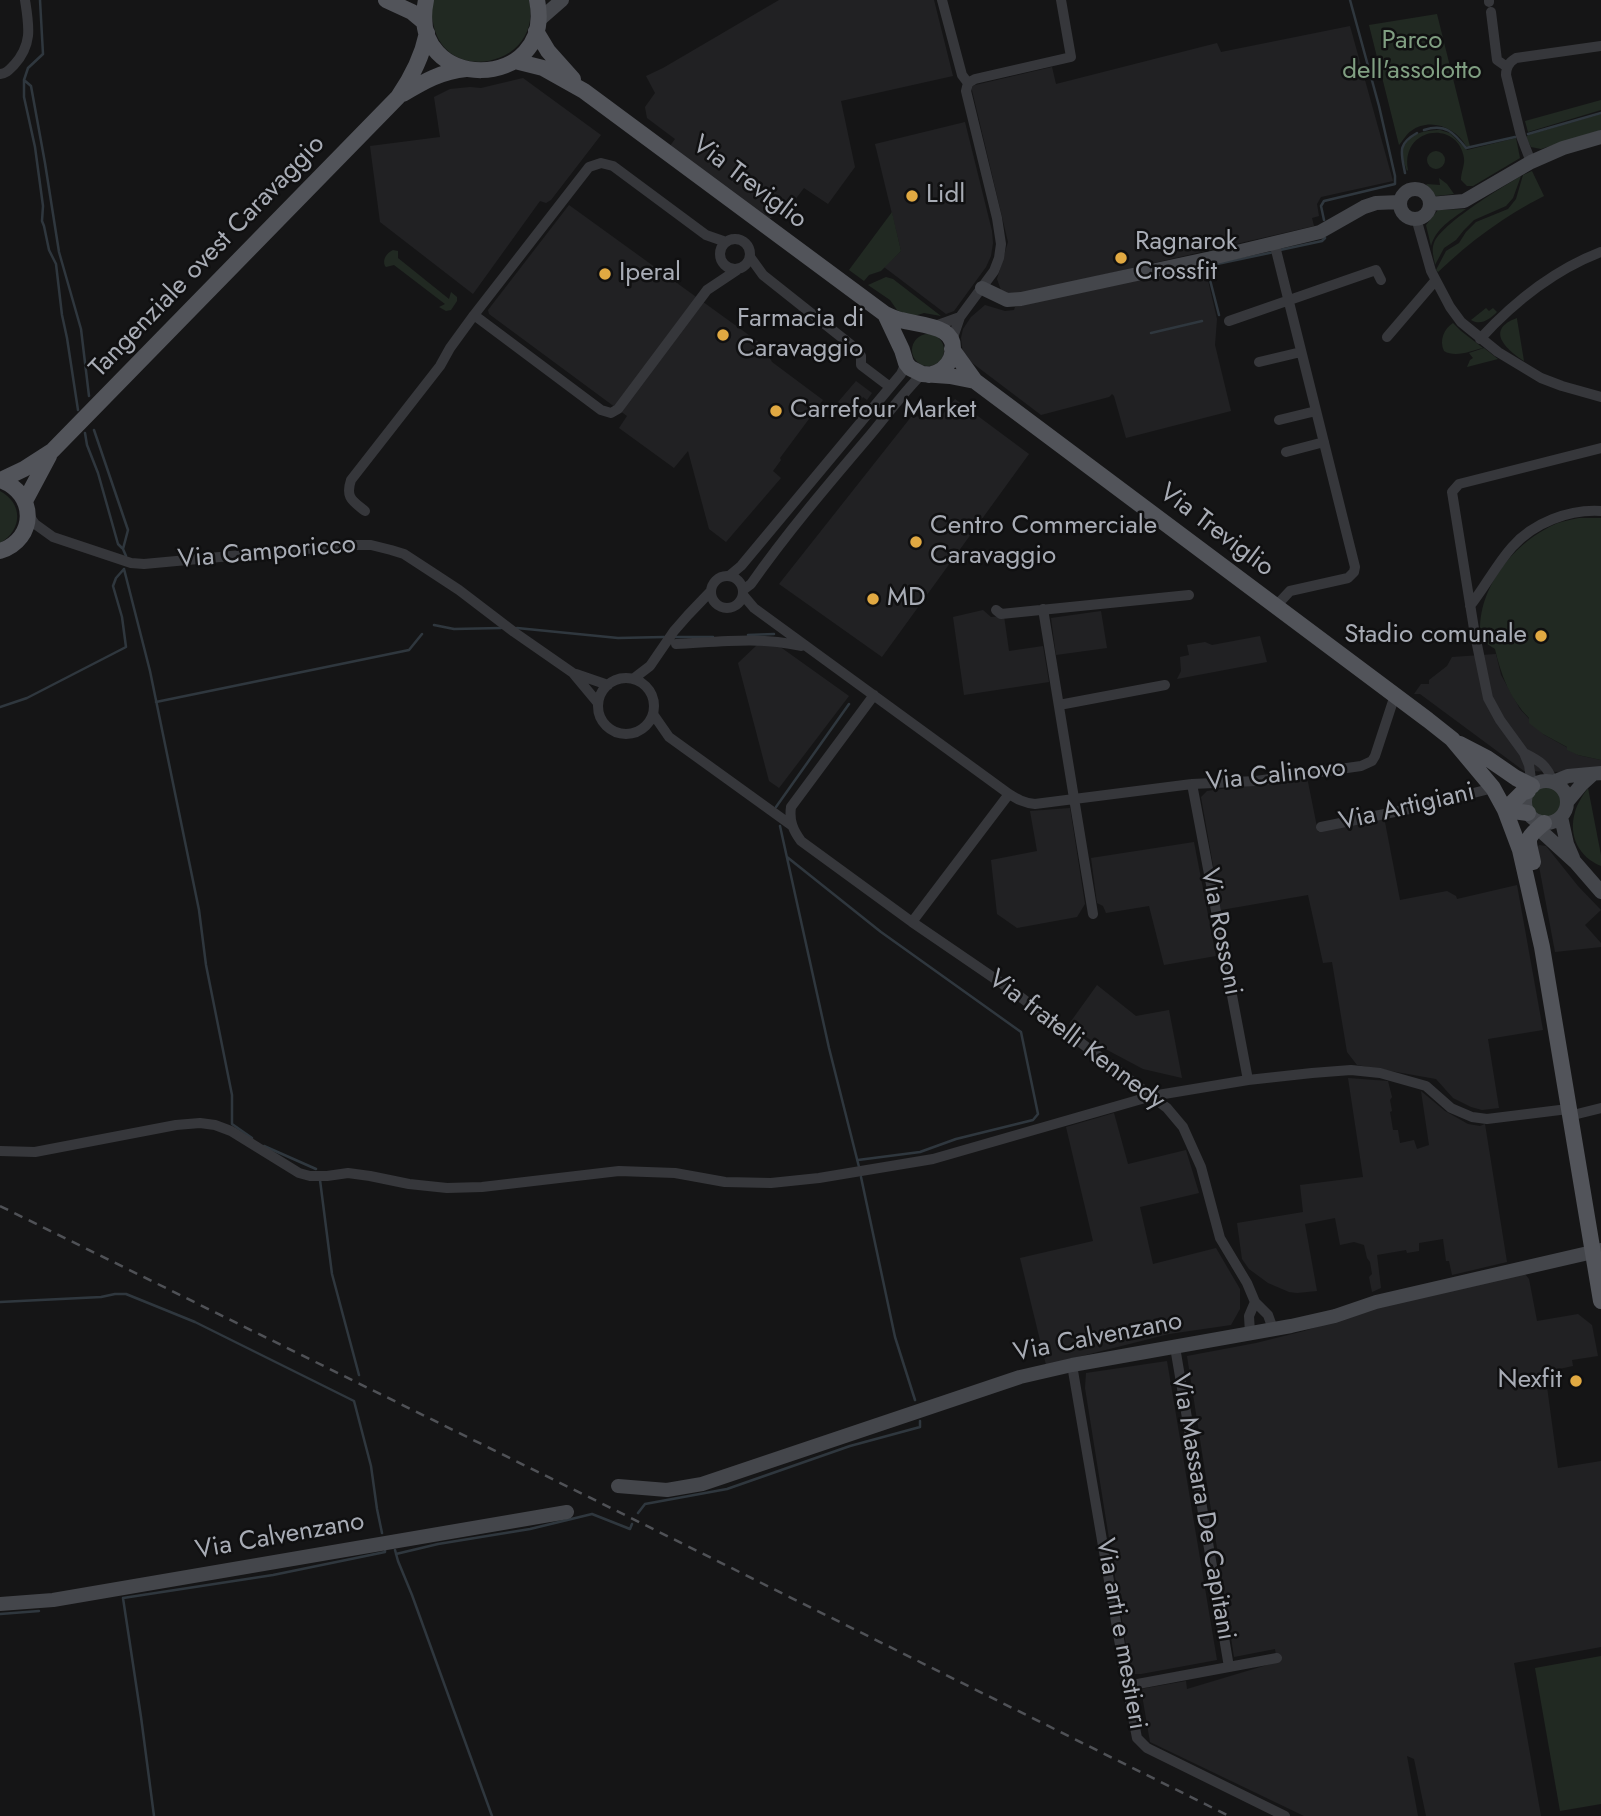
<!DOCTYPE html>
<html>
<head>
<meta charset="utf-8">
<style>
	body { margin:0 }
	canvas { display:block; background:#151516 }
</style>
</head>
<body>
<canvas width="1601" height="1816"></canvas>
<script>
const ctx = document.querySelector('canvas').getContext('2d');
ctx.lineJoin = 'round';
function paint(path, color) {
  ctx.fillStyle = color;
  ctx.fill(path, 'evenodd');
}
function stroke(path, color, width, dash) {
  ctx.strokeStyle = color;
  ctx.lineWidth = width;
  ctx.lineCap = dash ? 'butt' : 'round';
  ctx.setLineDash(dash || []);
  ctx.stroke(path);
}
function write(font, color, halo, rows, align = 'center') {
  ctx.font = font + ' Jost,sans-serif';
  ctx.lineWidth = 5;
  ctx.setLineDash([]);
  ctx.textBaseline = 'middle';
  ctx.strokeStyle = halo;
  ctx.fillStyle = color;
  for (const [text, x, y, turn = 0] of rows) {
    ctx.save();
    ctx.translate(x, y);
    ctx.rotate((+turn || 0) * Math.PI / 180);
    ctx.textAlign = isNaN(turn) ? turn : align;
    if (halo) ctx.strokeText(text, 0, 0);
    ctx.fillText(text, 0, 0);
    ctx.restore();
  }
}
paint(new Path2D(`
	M 779,0 L 934,0 L 953,76 L 841,101 L 855,167 L 828,204 L 804,188 L 791,205 L 766,221 L 670,146 L 675,139 L 647,118 L 645,107 L 655,93 L 646,76 L 663,68 Z
	M 1350,26 L 1393,181 L 1321,197 L 1317,204 L 1319,216 L 1312,218 L 1314,226 L 1015,295 L 1011,295 L 1001,290 L 997,279 L 1008,242 L 971,86 L 1052,67 L 1056,84 L 1217,43 L 1221,52 Z
	M 523,78 L 601,135 L 551,200 L 546,203 L 540,201 L 473,294 L 380,222 L 370,146 L 440,137 L 434,97 L 450,89 L 470,87 L 481,88 Z
	M 965,122 L 992,231 L 993,243 L 991,256 L 986,267 L 954,311 L 946,314 L 884,267 L 901,251 L 875,144 Z
	M 569,205 L 764,346 L 772,362 L 823,400 L 780,458 L 781,460 L 773,471 L 781,478 L 726,542 L 709,529 L 688,451 L 674,468 L 619,428 L 627,416 L 489,314 L 488,310 Z
	M 1208,263 L 1210,269 L 1207,276 L 1217,319 L 1215,345 L 1231,411 L 1126,438 L 1114,396 L 1112,394 L 1109,397 L 1041,415 L 971,362 L 963,354 L 961,338 L 963,329 L 971,317 L 985,305 L 1005,311 L 1014,310 L 1015,307 Z
	M 856,381 L 872,393 L 867,400 L 863,397 L 852,413 L 838,402 Z
	M 955,399 L 1029,454 L 882,657 L 779,584 L 911,417 L 943,414 Z
	M 983,610 L 991,617 L 1004,616 L 1009,651 L 1043,646 L 1049,682 L 964,695 L 953,617 Z
	M 1101,611 L 1107,648 L 1056,655 L 1051,618 Z
	M 1260,636 L 1267,662 L 1177,679 L 1181,671 L 1180,657 L 1189,655 L 1187,645 L 1205,642 L 1212,645 Z
	M 757,645 L 779,646 L 849,696 L 779,788 L 769,781 L 738,663 Z
	M 1496,654 L 1501,675 L 1520,709 L 1543,734 L 1568,748 L 1578,755 L 1601,760 L 1601,781 L 1560,772 L 1524,771 L 1420,694 L 1414,694 L 1421,684 L 1429,684 L 1429,680 L 1447,666 L 1452,657 Z
	M 1307,777 L 1318,832 L 1384,817 L 1400,900 L 1447,891 L 1456,896 L 1457,899 L 1517,885 L 1543,1030 L 1488,1039 L 1499,1108 L 1482,1110 L 1471,1107 L 1453,1098 L 1436,1079 L 1357,1065 L 1347,1052 L 1332,962 L 1323,963 L 1308,895 L 1221,910 L 1201,797 L 1207,791 Z
	M 1070,808 L 1085,904 L 1077,917 L 1017,928 L 997,914 L 991,860 L 1037,851 L 1030,811 Z
	M 1194,842 L 1216,956 L 1164,965 L 1149,906 L 1106,913 L 1103,906 L 1097,903 L 1091,858 Z
	M 1539,845 L 1546,846 L 1578,886 L 1601,910 L 1585,925 L 1601,943 L 1601,947 L 1555,952 L 1536,850 Z
	M 1097,985 L 1136,1016 L 1169,1010 L 1182,1078 L 1143,1069 L 1096,1044 L 1069,1024 Z
	M 1348,1078 L 1388,1081 L 1392,1097 L 1390,1100 L 1392,1111 L 1390,1112 L 1393,1130 L 1398,1130 L 1400,1143 L 1414,1140 L 1417,1149 L 1429,1145 L 1421,1091 L 1445,1111 L 1468,1124 L 1480,1126 L 1485,1124 L 1507,1262 L 1452,1275 L 1449,1261 L 1446,1261 L 1443,1239 L 1419,1243 L 1419,1251 L 1407,1253 L 1406,1250 L 1377,1255 L 1381,1288 L 1372,1292 L 1369,1277 L 1372,1274 L 1370,1262 L 1367,1258 L 1364,1245 L 1354,1242 L 1340,1245 L 1335,1218 L 1305,1224 L 1317,1291 L 1297,1293 L 1289,1292 L 1268,1283 L 1249,1269 L 1242,1259 L 1237,1223 L 1303,1212 L 1300,1185 L 1363,1177 Z
	M 1114,1113 L 1128,1164 L 1186,1150 L 1199,1193 L 1140,1207 L 1153,1264 L 1216,1248 L 1240,1289 L 1240,1309 L 1231,1325 L 1169,1334 L 1046,1365 L 1020,1258 L 1093,1241 L 1066,1127 Z
	M 1525,1274 L 1529,1279 L 1537,1321 L 1578,1314 L 1592,1325 L 1598,1356 L 1572,1360 L 1573,1366 L 1545,1372 L 1558,1468 L 1601,1461 L 1601,1647 L 1514,1663 L 1541,1816 L 1426,1816 L 1414,1759 L 1407,1756 L 1418,1816 L 1304,1816 L 1150,1742 L 1141,1689 L 1186,1681 L 1187,1689 L 1277,1662 L 1275,1649 L 1234,1657 L 1187,1356 L 1256,1343 L 1304,1331 L 1377,1308 Z
	M 1167,1361 L 1217,1660 L 1141,1674 L 1134,1674 L 1130,1670 L 1085,1388 L 1086,1373 Z`), '#212123');
paint(new Path2D(`
	M 432,0 L 529,0 C 544,67 443,87 433,22 C 431,14 430,8 432,0 Z
	M 1437,14 L 1469,143 L 1470,146 L 1466,146 C 1456,127 1429,117 1411,131 C 1406,134 1403,141 1399,145 L 1369,25 Z
	M 1601,100 L 1601,110 L 1528,132 L 1525,121 Z
	M 1601,114 L 1601,130 L 1541,149 L 1531,147 L 1526,137 L 1528,135 Z
	M 1440,130 L 1450,133 L 1467,150 L 1516,138 L 1520,158 L 1473,186 L 1467,186 L 1461,180 C 1461,172 1465,165 1464,158 C 1458,119 1400,127 1408,170 L 1407,171 C 1405,165 1402,158 1402,153 C 1402,134 1426,130 1440,130 Z
	M1427 160a9 9 0 1 1 18 0a9 9 0 1 1-18 0Z
	M 1532,171 L 1544,196 C 1504,216 1471,241 1438,272 L 1436,270 L 1446,251 L 1459,243 L 1466,232 L 1476,222 L 1508,209 L 1516,199 L 1523,175 Z
	M 1521,176 L 1513,198 L 1506,206 L 1474,220 L 1464,230 L 1456,240 L 1444,248 L 1435,265 C 1434,258 1431,250 1434,243 C 1441,224 1502,187 1521,176 Z
	M 1439,178 L 1447,184 L 1454,194 L 1436,196 L 1426,184 L 1440,185 Z
	M 1466,209 C 1452,219 1436,228 1431,246 L 1426,225 L 1438,210 Z
	M 892,212 L 901,251 L 881,271 L 869,275 L 864,281 L 849,270 Z
	M 393,250 L 398,251 L 398,258 L 449,299 L 451,292 L 457,297 L 457,301 L 451,310 L 446,311 L 439,307 L 445,304 L 394,265 L 386,267 L 385,266 C 382,259 387,253 393,250 Z
	M 886,277 L 893,279 L 941,316 L 924,313 L 911,317 L 897,310 L 890,300 L 868,285 Z
	M 1486,308 L 1489,311 L 1493,308 L 1497,312 C 1490,319 1481,326 1471,320 Z
	M 1517,318 L 1517,319 L 1524,361 C 1507,350 1484,330 1517,318 Z
	M 1453,323 L 1461,331 L 1483,348 C 1470,351 1456,358 1444,351 C 1439,340 1444,329 1453,323 Z
	M912 350a16 16 0 1 1 32 0a16 16 0 1 1-32 0Z
	M 1484,348 L 1498,359 L 1467,367 L 1470,360 L 1473,358 L 1469,353 Z
	M 0,491 C 23,503 23,530 0,543 Z
	M 1579,518 L 1601,518 L 1601,760 L 1578,755 L 1567,750 L 1567,747 L 1543,734 L 1529,723 L 1529,718 C 1510,699 1501,675 1495,649 L 1481,640 C 1474,591 1514,541 1558,523 C 1565,521 1572,519 1579,518 Z
	M1529 802a17 17 0 1 1 34 0a17 17 0 1 1-34 0Z
	M 1588,788 L 1601,855 L 1601,866 C 1579,857 1568,836 1575,812 C 1577,804 1583,795 1588,788 Z
	M 1601,1656 L 1601,1804 L 1560,1811 L 1535,1668 Z`), '#212922');
stroke(new Path2D(`
	M 40,0 L 43,54 L 28,68 L 24,80 L 31,86 L 45,163 L 59,252 L 81,329 L 89,396
	M 24,80 L 24,97 L 35,147 L 43,206 L 42,221 L 44,226 L 49,250 L 56,264 L 62,315 L 67,338 L 78,410
	M 1424,130 C 1446,123 1454,133 1466,148 L 1515,137
	M 1528,134 L 1601,113
	M 1405,173 C 1401,152 1397,144 1417,133
	M 1324,220 L 1321,206 L 1324,201 L 1395,184 L 1395,176 L 1379,106 L 1350,0
	M 1280,250 L 1322,241 L 1325,238
	M 1219,315 L 1209,276 L 1217,264 L 1274,252
	M 1151,333 L 1202,321
	M 94,430 L 128,530 L 123,549 L 126,556
	M 85,433 L 87,445 L 98,473 L 118,544 L 122,548
	M 124,569 L 150,671 L 199,910 L 206,965 L 232,1095 L 232,1124 L 252,1138
	M 434,625 L 454,629 L 501,628
	M 517,628 L 618,638 L 664,637
	M 748,635 L 774,634
	M 674,637 L 713,637
	M 156,702 L 409,650 L 422,634
	M 0,707 L 27,698 L 126,647 L 122,617 L 113,586 L 116,578 L 124,569
	M 776,807 L 849,704
	M 780,826 L 829,1048 L 859,1167
	M 787,857 L 881,932 L 1021,1032 L 1038,1114 L 1033,1120 L 956,1139 L 920,1152 L 858,1160
	M 264,1146 L 316,1169
	M 861,1177 L 895,1337 L 915,1400
	M 320,1180 L 332,1274 L 359,1375
	M 0,1302 L 101,1297 L 115,1294 L 126,1294 L 195,1322 L 354,1401 L 371,1466 L 377,1509 L 382,1533
	M 638,1513 L 645,1504 L 727,1489 L 850,1446 L 920,1427 L 920,1421
	M 395,1550 L 398,1561 L 412,1595 L 492,1816
	M 396,1554 L 438,1544 L 530,1529 L 592,1514 L 630,1529 L 632,1524
	M 0,1614 L 39,1611
	M 154,1816 L 141,1717 L 123,1598 L 273,1575 L 385,1552 L 385,1550`), '#2f373e', 2.5);
stroke(new Path2D(`
	M 942,0 L 962,75 L 968,83 L 966,91 L 997,218 L 1001,244 L 999,258 L 994,271 L 960,317 L 951,343
	M 1489,0 L 1489,2
	M 1491,12 L 1497,60 L 1507,67
	M 0,74 C 7,73 9,70 14,65 C 33,44 29,26 25,0
	M 968,83 L 975,79 L 1071,57 L 1061,0
	M 1531,162 L 1521,136 L 1506,75 C 1506,67 1509,62 1516,58 L 1601,46
	M 1416,218 L 1431,271 L 1450,307 L 1461,322 L 1498,352 L 1541,378 L 1562,386 L 1601,397
	M720 254a15 15 0 1 1 30 0a15 15 0 1 1-30 0Z
	M 1274,242 L 1355,567 L 1354,572 L 1348,578 L 1290,591 L 1276,606
	M 750,257 L 763,275 L 855,348 L 861,356 L 861,365 L 890,387
	M 474,315 L 601,410 L 611,413 L 618,409 L 707,290 L 737,270
	M 1229,321 L 1376,270 L 1381,280
	M 935,326 L 960,317
	M 1387,337 L 1435,281
	M 1480,339 C 1514,302 1554,270 1601,252
	M 1259,362 L 1301,352
	M 1279,420 L 1316,411
	M 1286,452 L 1324,442
	M 365,511 C 353,501 345,498 351,480 L 440,366 L 450,348 L 474,315 L 589,167 L 601,163 L 613,166 L 706,235 L 726,242
	M 28,514 L 35,524 L 53,537 L 131,563 L 144,564 L 350,545 L 371,545 L 391,550 L 404,554 L 427,569 L 459,590 L 514,632 L 573,673 L 598,703
	M711 592a16 16 0 1 1 32 0a16 16 0 1 1-32 0Z
	M 729,576 L 741,566 L 901,374 L 906,363
	M 743,590 L 751,584 C 786,534 826,487 866,440 C 885,418 901,395 922,374
	M 743,595 L 754,608 L 1009,794 C 1017,799 1024,803 1035,804 L 1192,784 L 1256,781 L 1361,766 L 1372,761 L 1375,756 L 1395,695
	M 1470,606 C 1485,587 1496,565 1512,547 C 1533,523 1569,509 1601,511
	M 1043,609 L 1093,914
	M 996,610 L 1001,614 L 1189,595
	M 676,644 C 717,642 760,636 801,646
	M 576,674 L 608,685
	M598 706a28 28 0 1 1 56 0a28 28 0 1 1-56 0Z
	M 633,679 L 650,666 L 674,631 L 688,615 L 711,591
	M 874,695 L 791,807 C 789,821 793,830 801,841 L 912,922 L 1010,989 L 1167,1108 L 1183,1127 L 1201,1167 L 1220,1238 L 1247,1283 L 1255,1302 L 1268,1315 L 1273,1329
	M 1059,705 L 1165,685
	M 653,714 L 669,737 L 791,825
	M 1524,753 C 1540,761 1547,765 1553,782
	M 1192,784 L 1248,1080
	M 1532,786 L 1529,765 L 1524,753 L 1500,720 L 1488,698 L 1475,635 L 1452,492 L 1459,484 L 1601,448
	M 1321,827 L 1419,807 L 1493,788
	M 912,922 L 1009,794
	M 1569,1116 L 1601,1108
	M 0,1151 L 35,1152 L 176,1125 L 200,1123 L 215,1125 L 231,1131 L 299,1173 L 310,1176 L 327,1176 L 348,1173 L 370,1176 L 409,1184 L 447,1188 L 482,1187 L 619,1171 L 675,1173 L 725,1182 L 771,1183 L 819,1178 L 933,1159 L 1152,1096 L 1248,1080 L 1312,1073 L 1351,1070 L 1380,1073 L 1426,1086 L 1451,1108 L 1472,1117 L 1487,1119 L 1568,1109
	M 1250,1333 L 1249,1316 L 1255,1302
	M 1175,1347 L 1229,1667
	M 1072,1365 L 1127,1686 L 1137,1738 L 1147,1748 L 1285,1816
	M 1127,1686 L 1277,1658`), '#36373b', 10);
stroke(new Path2D(`
	M 538,21 L 562,0
	M1400 204a15 15 0 1 1 30 0a15 15 0 1 1-30 0Z
	M 1430,204 L 1464,201 L 1531,162 L 1563,148 L 1601,137
	M 982,288 L 1007,300 L 1021,299 L 1216,257 L 1320,232 L 1364,207 L 1376,203 L 1400,202
	M1525 802a21 21 0 1 1 42 0a21 21 0 1 1-42 0Z
	M 1553,782 L 1568,776 L 1601,773
	M 1567,802 L 1582,784 L 1593,774
	M 1561,817 L 1567,844 L 1573,858
	M 1538,821 L 1541,831 L 1575,862 L 1601,892
	M 618,1486 L 667,1490 L 702,1484 L 1020,1377 L 1072,1365 L 1291,1326 L 1335,1316 L 1376,1302 L 1601,1250
	M 0,1604 L 53,1600 L 567,1512`), '#44464b', 14);
stroke(new Path2D(`
	M 386,0 L 412,12 L 424,22
	M 426,0 C 406,94 556,93 537,0
	M 536,31 L 548,51 L 573,79
	M 515,61 L 543,68 L 584,91 L 885,314 C 890,316 896,319 901,320 C 921,326 962,324 951,358 C 947,368 939,373 929,375
	M 403,94 C 423,82 442,71 466,69
	M 885,314 L 902,350 L 906,363 L 910,368 L 922,374 L 950,376 L 975,381
	M 952,349 L 975,381 L 1428,720 L 1452,739 L 1493,788 L 1505,810 L 1520,850 L 1542,947 L 1601,1301
	M 0,480 C 37,493 37,539 0,551
	M 1,480 L 24,469 L 52,451 L 398,97 C 412,77 422,57 427,33
	M 25,501 L 49,456
	M 1460,744 L 1487,758 L 1516,778 L 1532,786
	M 1505,810 L 1522,793 L 1528,791
	M 1505,810 L 1528,813
	M 1533,862 C 1528,837 1524,840 1544,823`), '#52545a', 16);
stroke(new Path2D(`
	M 0,1206 L 625,1515 L 1229,1816`), '#4f5156', 2.5, [9, 7]);
for (const [x, y, r, color] of [
	[912,196,7,"#e1a942"],
	[1121,258,7,"#e1a942"],
	[605,274,7,"#e1a942"],
	[723,335,7,"#e1a942"],
	[776,411,7,"#e1a942"],
	[916,542,7,"#e1a942"],
	[873,599,7,"#e1a942"],
	[1541,636,7,"#e1a942"],
	[1576,1381,7,"#e1a942"]
]) {
  const dot = new Path2D();
  dot.arc(x, y, r, 0, 2 * Math.PI);
  ctx.fillStyle = color;
  ctx.fill(dot);
  stroke(dot, '#101011', 2.5);
}
write('26px', '#809f82', '#101011', [
	["Parco",1412,42],
	["dell'assolotto",1412,72]
]);
write('26px', '#a8acb5', '#101011', [
	["Via Treviglio",749,183,37],
	["Tangenziale ovest Caravaggio",208,257,-46],
	["Via Treviglio",1216,531,37],
	["Via Camporicco",267,553,-5],
	["Via Calinovo",1276,776,-6],
	["Via Artigiani",1407,808,-13],
	["Via Rossoni",1220,932,79],
	["Via fratelli Kennedy",1076,1041,37],
	["Via Calvenzano",1098,1338,-11],
	["Via Massara De Capitani",1202,1507,80],
	["Via Calvenzano",280,1537,-10],
	["Via arti e mestieri",1120,1634,80]
]);
write('26px', '#a8acb5', '#101011', [
	["Lidl",926,196],
	["Ragnarok",1135,243],
	["Crossfit",1135,273],
	["Iperal",619,274],
	["Farmacia di",737,320],
	["Caravaggio",737,350],
	["Carrefour Market",790,411],
	["Centro Commerciale",930,527],
	["Caravaggio",930,557],
	["MD",887,599],
	["Stadio comunale",1527,636,"right"],
	["Nexfit",1562,1381,"right"]
], 'left');
</script>
</body>
</html>
